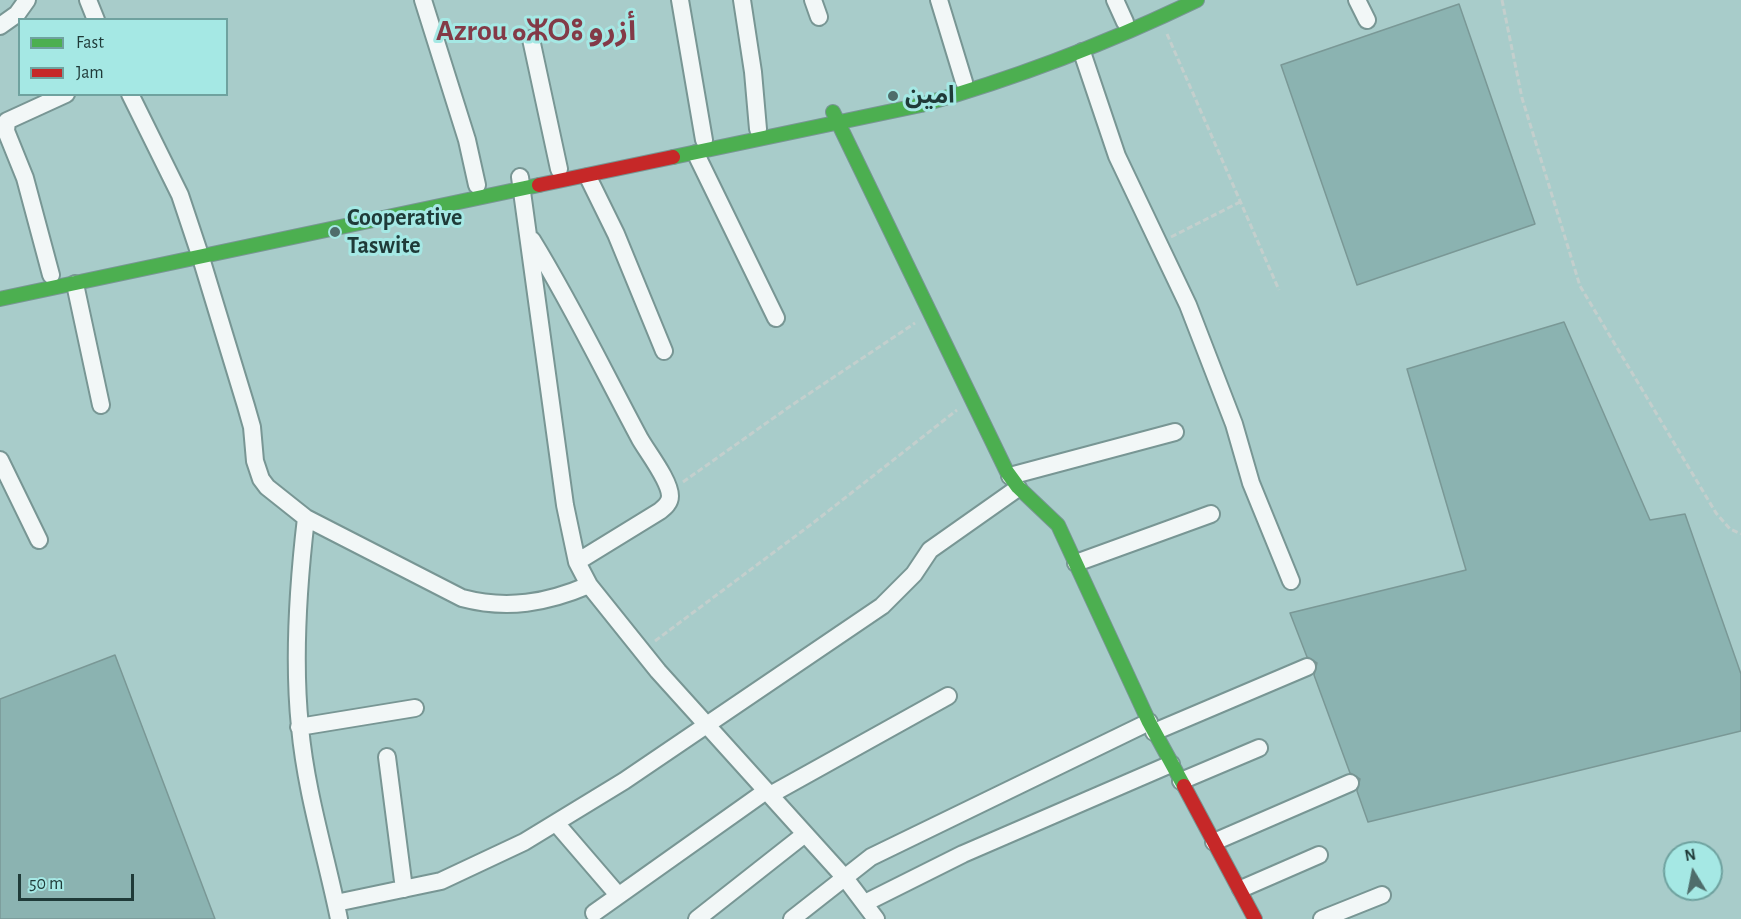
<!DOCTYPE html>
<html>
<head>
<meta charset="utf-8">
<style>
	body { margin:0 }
	#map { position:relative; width:1741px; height:919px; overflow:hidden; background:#a8ccca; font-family:"Alegreya Sans",sans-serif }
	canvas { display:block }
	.legend { position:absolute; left:18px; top:18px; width:210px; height:78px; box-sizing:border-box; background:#a5e8e4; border:2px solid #6fa29f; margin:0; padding:8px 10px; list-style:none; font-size:18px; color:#1f3a38 }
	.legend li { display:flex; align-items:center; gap:12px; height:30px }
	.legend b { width:30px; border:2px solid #6fa29f }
	.north { position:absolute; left:1663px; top:841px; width:60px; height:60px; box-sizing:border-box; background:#a5e8e4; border:2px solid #6fa29f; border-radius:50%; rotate:350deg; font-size:16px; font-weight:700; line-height:24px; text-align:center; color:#1f3a38 }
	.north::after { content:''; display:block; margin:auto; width:21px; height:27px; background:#4f6d6b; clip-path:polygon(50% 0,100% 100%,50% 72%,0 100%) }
	.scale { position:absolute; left:18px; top:874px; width:116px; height:27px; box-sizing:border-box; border:3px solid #1f3a38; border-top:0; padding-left:8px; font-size:18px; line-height:21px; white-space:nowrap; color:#1f3a38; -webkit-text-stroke:4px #a5e8e4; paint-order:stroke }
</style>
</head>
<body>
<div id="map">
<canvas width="1741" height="919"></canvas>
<ul class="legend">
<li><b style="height:8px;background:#4caf50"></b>Fast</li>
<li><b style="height:8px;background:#c62828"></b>Jam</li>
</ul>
<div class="north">N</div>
<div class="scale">50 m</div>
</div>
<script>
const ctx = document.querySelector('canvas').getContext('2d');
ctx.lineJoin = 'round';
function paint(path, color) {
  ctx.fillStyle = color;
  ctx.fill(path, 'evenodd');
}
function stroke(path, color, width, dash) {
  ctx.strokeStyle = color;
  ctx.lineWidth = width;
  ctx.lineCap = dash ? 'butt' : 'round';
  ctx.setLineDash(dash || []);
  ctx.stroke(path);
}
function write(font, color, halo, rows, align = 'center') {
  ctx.font = font + ' "Alegreya Sans","Noto Sans Arabic","Noto Sans Tifinagh",sans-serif';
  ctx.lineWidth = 6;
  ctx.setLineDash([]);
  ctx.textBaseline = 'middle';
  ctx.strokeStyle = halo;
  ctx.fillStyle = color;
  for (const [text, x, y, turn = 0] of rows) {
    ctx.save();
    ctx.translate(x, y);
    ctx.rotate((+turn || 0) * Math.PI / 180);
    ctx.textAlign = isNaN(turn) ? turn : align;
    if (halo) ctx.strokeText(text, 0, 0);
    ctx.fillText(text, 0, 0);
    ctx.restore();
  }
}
const building = new Path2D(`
	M 1459,4 L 1535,224 L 1357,285 L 1281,65 Z
	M 1564,322 L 1650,520 L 1685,514 L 1741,674 L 1741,731 L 1368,822 L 1357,791 L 1360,779 L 1350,773 L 1314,675 L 1317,663 L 1307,657 L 1290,613 L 1466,570 L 1407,369 Z
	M 115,655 L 215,919 L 0,919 L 0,699 Z`);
paint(building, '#8bb3b1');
stroke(building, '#7a9896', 1.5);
const street = new Path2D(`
	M 88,0 L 96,20
	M 423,0 L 467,140 L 477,185
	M 680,0 L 704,140
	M 742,0 L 753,72 L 758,129
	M 813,0 L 819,17
	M 939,0 L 964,82
	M 1115,0 L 1125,22
	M 1357,0 L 1367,20
	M 0,26 L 17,14 L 27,0
	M 531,39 L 559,169
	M 1082,52 L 1117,156 L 1188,305 L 1234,424 L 1251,483 L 1291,581
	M 130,94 L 180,195 L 201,258 L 246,406 L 252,427 L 255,461 L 261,479 L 267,487 L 306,518 L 462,598 C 507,610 547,603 589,585
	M 696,154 L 776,318
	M 520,177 L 565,505 L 577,562 L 589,585 L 658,671 L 845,878 L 876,919
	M 588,177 L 616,234 L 664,351
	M 532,240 C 572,305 604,372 640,439 C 648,453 670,481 670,496 C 670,503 665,507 660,511 L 577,562
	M 51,275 L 25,178 L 6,131 L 7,121 L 66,94
	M 75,284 L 101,405
	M 0,460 L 39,540
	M 1010,476 L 1175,432
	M 306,518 C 298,586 293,659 300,727 C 306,793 326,855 339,919
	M 1076,563 L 1211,514
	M 299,727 L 415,708
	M 1154,732 L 1307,667
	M 387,757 L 404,889
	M 1181,781 L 1259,748
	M 770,795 L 948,696
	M 556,823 L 618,895
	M 1214,842 L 1350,783
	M 1241,889 L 1319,855
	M 336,903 L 441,881 L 524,842 L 624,781 L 882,606 L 914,574 L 930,550 L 1018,488
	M 865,903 L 963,854 L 1171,764
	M 594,913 L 766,791
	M 697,919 L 805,834
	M 792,919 L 871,857 L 1149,722
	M 1322,919 L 1382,895`);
const fast = new Path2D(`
	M 833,112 L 1007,472 L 1018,487 L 1058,525 L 1149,722 L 1184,786
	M 673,157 L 921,105 C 1016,78 1108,43 1197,0
	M 0,299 L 539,185`);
const jam = new Path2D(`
	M 539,185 L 673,157
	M 1184,786 L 1255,919`);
stroke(street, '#789694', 20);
stroke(fast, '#789694', 16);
stroke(jam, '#789694', 16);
stroke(new Path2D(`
	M 1502,0 L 1522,98 L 1580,286 L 1716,513 L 1730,529 L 1741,534
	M 1167,34 L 1279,290
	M 1171,237 L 1240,202
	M 683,482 L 789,407 L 915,323
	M 655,641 L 813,523 L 957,410`), '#c3cfcd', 3, [6, 3]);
stroke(street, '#f2f7f7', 16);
stroke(fast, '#4caf50', 14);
stroke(jam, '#c62828', 14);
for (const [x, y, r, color] of [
	[893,96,6,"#4f6d6b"],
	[335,232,6,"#4f6d6b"]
]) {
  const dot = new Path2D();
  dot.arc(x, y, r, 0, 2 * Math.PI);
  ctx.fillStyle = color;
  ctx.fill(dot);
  stroke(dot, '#a5e8e4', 2);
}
write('bold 24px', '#1f3a38', '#a5e8e4', [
	["امين",905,96],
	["Cooperative",347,218],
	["Taswite",347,246]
], 'left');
write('bold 30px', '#833a47', '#a5e8e4', [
	["Azrou ⴰⵣⵔⵓ أزرو",536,31]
]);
</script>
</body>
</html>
